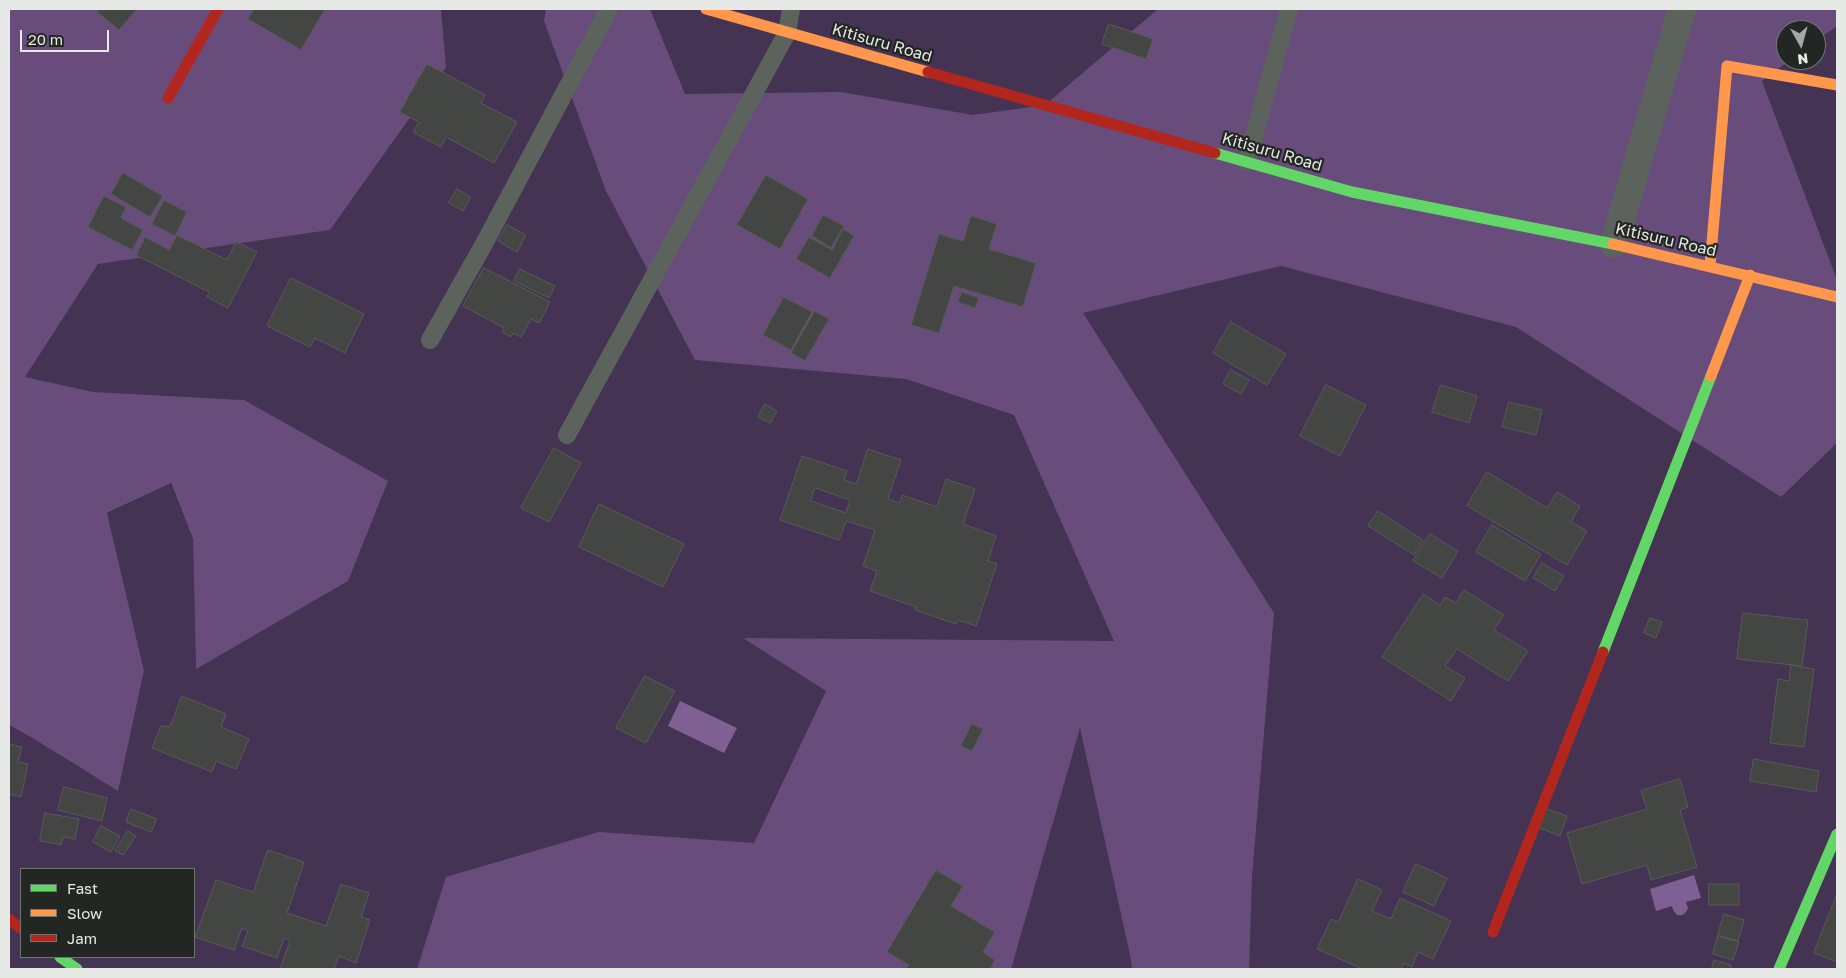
<!DOCTYPE html>
<html>
<head>
<meta charset="utf-8">
<style>
	body { margin:0 }
	#map { position:relative; width:1846px; height:978px; overflow:hidden; background:#2e302e; font-family:"Golos Text",sans-serif }
	canvas { display:block }
	.frame { position:absolute; inset:0; border:10px solid #e7e9e7; pointer-events:none }
	.legend { position:absolute; left:20px; top:868px; width:175px; height:90px; box-sizing:border-box; background:#232724; border:1px solid #717572; margin:0; padding:6px 9px; list-style:none; font-size:15px; color:#e7e9e7 }
	.legend li { display:flex; align-items:center; gap:10px; height:25px }
	.legend b { width:25px; border:1px solid #717572 }
	.north { position:absolute; left:1776px; top:20px; width:50px; height:50px; box-sizing:border-box; background:#232724; border:1px solid #717572; border-radius:50%; rotate:173deg; font-size:14px; font-weight:700; line-height:20px; text-align:center; color:#e7e9e7 }
	.north::after { content:''; display:block; margin:auto; width:18px; height:22px; background:#a6a8a6; clip-path:polygon(50% 0,100% 100%,50% 72%,0 100%) }
	.scale { position:absolute; left:20px; top:30px; width:89px; height:22px; box-sizing:border-box; border:2px solid #e7e9e7; border-top:0; padding-left:6px; font-size:15px; line-height:18px; white-space:nowrap; color:#e7e9e7; -webkit-text-stroke:4px #232724; paint-order:stroke }
</style>
</head>
<body>
<div id="map">
<canvas width="1846" height="978"></canvas>
<div class="frame"></div>
<ul class="legend">
<li><b style="height:6px;background:#63d668"></b>Fast</li>
<li><b style="height:6px;background:#ff974d"></b>Slow</li>
<li><b style="height:6px;background:#b3261e"></b>Jam</li>
</ul>
<div class="north">N</div>
<div class="scale">20 m</div>
</div>
<script>
const ctx = document.querySelector('canvas').getContext('2d');
ctx.lineJoin = 'round';
function paint(path, color) {
  ctx.fillStyle = color;
  ctx.fill(path, 'evenodd');
}
function stroke(path, color, width, dash) {
  ctx.strokeStyle = color;
  ctx.lineWidth = width;
  ctx.lineCap = dash ? 'butt' : 'round';
  ctx.setLineDash(dash || []);
  ctx.stroke(path);
}
function write(font, color, halo, rows, align = 'center') {
  ctx.font = font + ' "Golos Text",sans-serif';
  ctx.lineWidth = 4.5;
  ctx.setLineDash([]);
  ctx.textBaseline = 'middle';
  ctx.strokeStyle = halo;
  ctx.fillStyle = color;
  for (const [text, x, y, turn = 0] of rows) {
    ctx.save();
    ctx.translate(x, y);
    ctx.rotate((+turn || 0) * Math.PI / 180);
    ctx.textAlign = isNaN(turn) ? turn : align;
    if (halo) ctx.strokeText(text, 0, 0);
    ctx.fillText(text, 0, 0);
    ctx.restore();
  }
}
paint(new Path2D(`
	M 441,9 L 1837,9 L 1837,969 L 9,969 L 9,725 L 34,739 L 118,791 L 144,671 L 107,514 L 170,483 L 193,539 L 196,669 L 244,400 L 94,392 L 24,377 L 98,264 L 330,230 L 446,67 ZM 1786,30 L 1816,30 L 1816,60 L 1786,60 ZM 21,869 L 194,869 L 194,957 L 21,957 Z`), '#443352');
paint(new Path2D(`
	M 9,9 L 441,9 L 446,67 L 330,230 L 98,264 L 25,377 L 94,392 L 244,400 L 388,481 L 348,581 L 196,669 L 193,539 L 171,483 L 107,513 L 144,671 L 118,791 L 34,739 L 9,725 Z
	M 546,9 L 650,9 L 685,94 L 841,92 L 973,115 L 1045,105 L 1158,9 L 1837,9 L 1837,26 L 1816,41 L 1816,30 L 1786,30 L 1786,60 L 1790,60 L 1762,81 L 1837,280 L 1837,443 L 1781,497 L 1516,327 L 1281,266 L 1083,313 L 1274,613 L 1252,877 L 1249,969 L 1132,969 L 1131,959 L 1080,728 L 1011,969 L 417,969 L 446,877 L 599,832 L 754,843 L 826,691 L 743,638 L 1114,641 L 1014,415 L 906,379 L 695,360 L 606,191 L 544,21 Z`), '#684d7c');
paint(new Path2D(`
	M 680,701 L 737,728 L 724,753 L 668,726 Z
	M 1694,875 L 1701,898 L 1686,902 L 1688,908 C 1684,919 1674,917 1672,906 L 1656,911 L 1650,889 Z`), '#7e6094');
const building = new Path2D(`
	M 100,9 L 137,9 L 119,30 L 97,12 Z
	M 254,9 L 325,9 L 301,50 L 248,19 Z
	M 1109,24 L 1153,39 L 1146,59 L 1102,44 Z
	M 427,64 L 485,95 L 481,103 L 517,122 L 494,163 L 446,137 L 441,147 L 413,132 L 419,122 L 400,112 Z
	M 123,173 L 163,196 L 150,217 L 111,194 Z
	M 766,175 L 808,199 L 780,249 L 737,225 Z
	M 457,189 L 471,197 L 463,211 L 449,203 Z
	M 104,196 L 126,207 L 121,218 L 143,230 L 132,250 L 88,227 Z
	M 164,200 L 187,212 L 175,236 L 152,224 Z
	M 823,215 L 844,226 L 831,248 L 812,236 Z
	M 971,216 L 997,224 L 989,249 L 1036,263 L 1023,307 L 954,286 L 939,333 L 911,325 L 939,234 L 963,241 Z
	M 507,225 L 526,235 L 517,252 L 498,241 Z
	M 843,229 L 854,236 L 830,278 L 796,259 L 809,237 L 832,250 Z
	M 177,235 L 227,260 L 236,242 L 257,252 L 228,308 L 207,297 L 209,292 L 136,255 L 145,237 L 169,250 Z
	M 484,268 L 550,302 L 539,323 L 531,319 L 521,337 L 513,333 L 511,337 L 502,332 L 504,328 L 463,306 Z
	M 520,269 L 555,286 L 549,298 L 514,281 Z
	M 291,278 L 364,314 L 345,353 L 315,338 L 310,347 L 267,326 Z
	M 962,292 L 979,298 L 975,308 L 958,302 Z
	M 784,297 L 812,312 L 791,350 L 763,335 Z
	M 815,311 L 829,319 L 805,361 L 791,353 Z
	M 1231,322 L 1286,354 L 1267,385 L 1213,353 Z
	M 1231,370 L 1249,380 L 1241,394 L 1223,384 Z
	M 1326,385 L 1366,405 L 1340,456 L 1300,436 Z
	M 1441,385 L 1477,396 L 1469,423 L 1432,412 Z
	M 1509,402 L 1542,410 L 1536,435 L 1502,427 Z
	M 765,404 L 777,411 L 770,423 L 758,417 Z
	M 554,448 L 581,463 L 549,522 L 521,508 Z
	M 868,449 L 901,460 L 888,499 L 900,503 L 902,495 L 937,507 L 946,479 L 975,489 L 963,524 L 996,536 L 988,561 L 997,564 L 976,626 L 958,620 L 956,624 L 915,610 L 916,607 L 870,591 L 877,571 L 863,566 L 875,530 L 846,521 L 839,540 L 780,520 L 802,456 L 847,471 L 844,480 L 856,484 ZM 815,488 L 850,500 L 846,513 L 811,501 Z
	M 1487,472 L 1547,508 L 1557,492 L 1580,506 L 1571,522 L 1587,531 L 1567,565 L 1467,506 Z
	M 599,504 L 684,544 L 663,587 L 579,547 Z
	M 1378,511 L 1423,540 L 1414,555 L 1368,526 Z
	M 1492,525 L 1541,554 L 1525,581 L 1476,552 Z
	M 1430,534 L 1458,551 L 1442,578 L 1413,561 Z
	M 1542,563 L 1564,576 L 1555,591 L 1533,578 Z
	M 1464,590 L 1504,615 L 1494,630 L 1528,651 L 1508,681 L 1457,649 L 1445,666 L 1465,678 L 1451,701 L 1382,657 L 1423,594 L 1440,605 L 1445,597 L 1456,603 Z
	M 1743,613 L 1808,620 L 1802,666 L 1737,659 Z
	M 1650,618 L 1662,622 L 1656,638 L 1644,633 Z
	M 1791,665 L 1814,669 L 1804,747 L 1770,743 L 1778,679 L 1789,681 Z
	M 645,676 L 675,691 L 646,743 L 616,728 Z
	M 182,696 L 226,714 L 221,727 L 249,739 L 236,769 L 216,761 L 212,772 L 152,748 L 161,726 L 170,726 Z
	M 972,724 L 983,729 L 972,751 L 961,746 Z
	M 9,744 L 22,747 L 18,762 L 28,764 L 21,797 L 9,794 Z
	M 1754,759 L 1819,771 L 1816,792 L 1750,781 Z
	M 1680,779 L 1688,807 L 1680,810 L 1697,867 L 1651,880 L 1647,865 L 1582,884 L 1567,833 L 1647,809 L 1641,791 Z
	M 64,787 L 107,798 L 102,821 L 58,810 Z
	M 131,809 L 157,819 L 151,832 L 126,822 Z
	M 1547,809 L 1567,816 L 1560,836 L 1540,828 Z
	M 45,813 L 79,819 L 75,839 L 63,837 L 61,845 L 40,841 Z
	M 101,826 L 120,836 L 111,852 L 93,842 Z
	M 128,831 L 136,836 L 123,855 L 115,851 Z
	M 268,850 L 304,862 L 287,913 L 326,926 L 341,884 L 369,893 L 361,917 L 370,920 L 356,963 L 339,956 L 334,969 L 280,969 L 290,940 L 284,938 L 277,958 L 242,946 L 248,931 L 242,928 L 234,950 L 195,937 L 216,880 L 253,892 Z
	M 1416,864 L 1447,878 L 1434,906 L 1403,892 Z
	M 936,870 L 963,886 L 951,906 L 995,932 L 983,952 L 995,960 L 990,969 L 906,969 L 909,965 L 887,952 Z
	M 1358,879 L 1382,890 L 1372,911 L 1391,919 L 1400,898 L 1451,921 L 1433,959 L 1418,952 L 1412,967 L 1404,963 L 1401,969 L 1363,969 L 1317,949 L 1331,919 L 1338,922 Z
	M 1709,884 L 1739,884 L 1739,905 L 1709,905 Z
	M 1837,894 L 1837,962 L 1814,953 Z
	M 1724,914 L 1744,920 L 1738,941 L 1718,935 Z
	M 1718,936 L 1739,942 L 1733,960 L 1713,954 Z
	M 1714,960 L 1731,965 L 1730,969 L 1712,969 Z`);
paint(building, '#444644');
stroke(building, '#585a58', 1);
stroke(new Path2D(`
	M 1247,162 L 1289,9
	M 430,340 L 485,242 L 609,9
	M 567,435 L 787,33 L 791,9`), '#5c635d', 18);
stroke(new Path2D(`
	M 1614,244 L 1682,9`), '#5c635d', 28);
stroke(new Path2D(`
	M 1215,153 L 1352,192 L 1613,244
	M 1603,652 L 1711,376
	M 60,957 L 77,969
	M 1779,969 L 1837,834`), '#63d668', 11);
stroke(new Path2D(`
	M 706,9 L 928,72
	M 1613,244 L 1837,297
	M 1710,266 L 1727,66 L 1837,85
	M 1711,376 L 1750,275`), '#ff974d', 11);
stroke(new Path2D(`
	M 928,72 L 1215,153
	M 168,98 L 218,9
	M 9,919 L 21,929
	M 1493,932 L 1603,652`), '#b3261e', 11);
write('16px', '#e7e9e7', '#232724', [
	["Kitisuru Road",882,43,16],
	["Kitisuru Road",1272,152,16],
	["Kitisuru Road",1666,240,13]
]);
</script>
</body>
</html>
